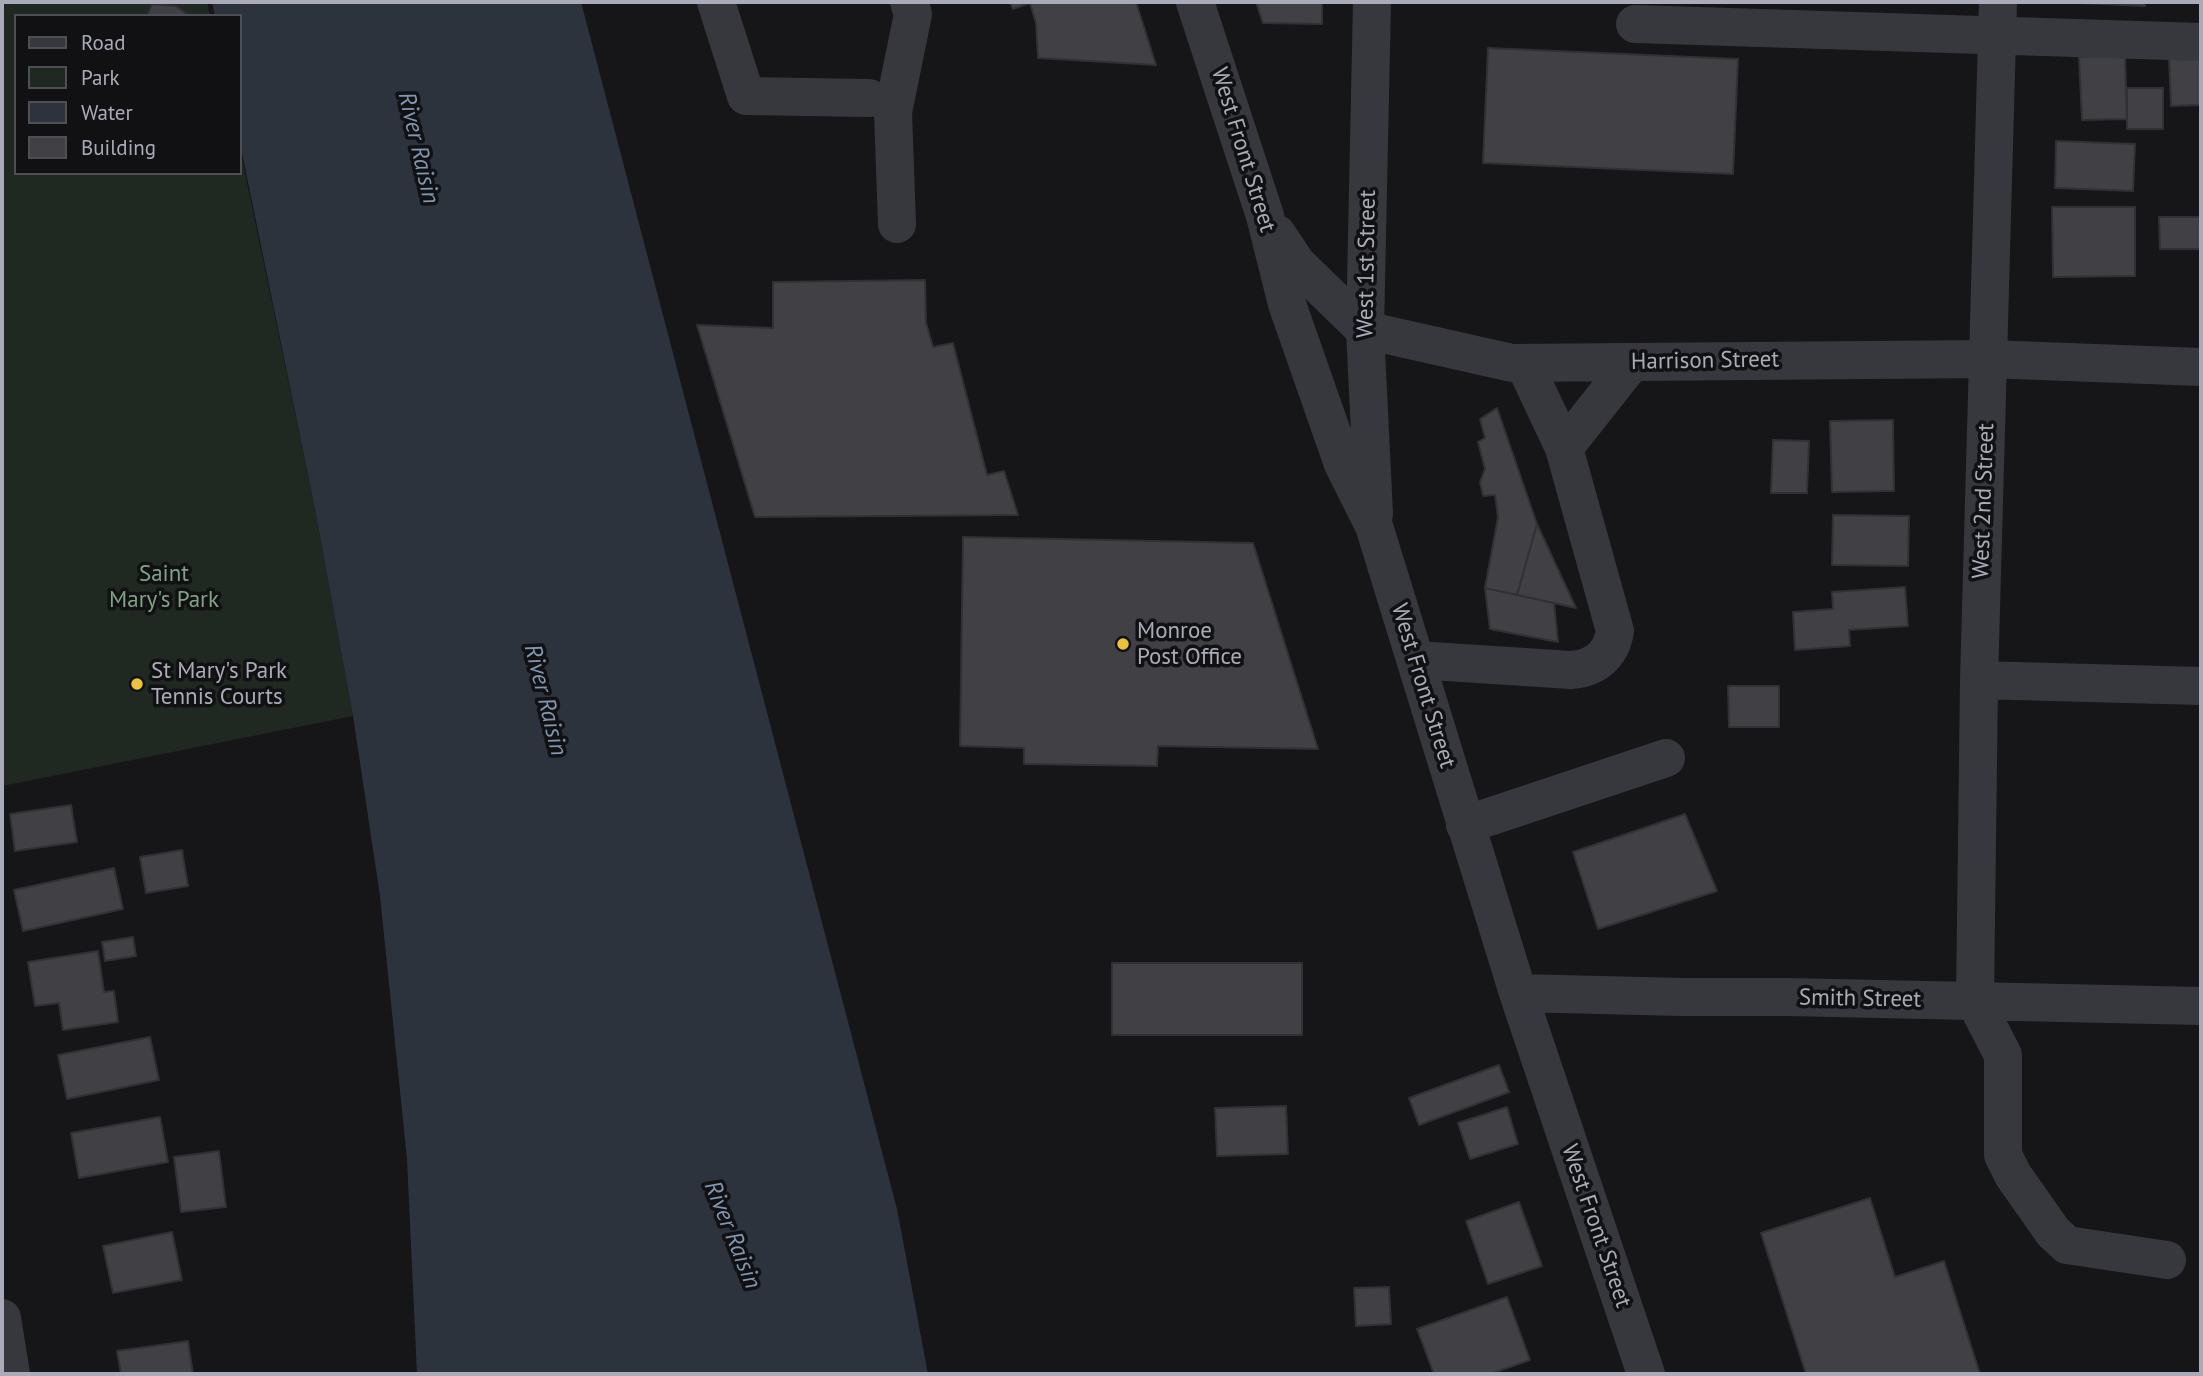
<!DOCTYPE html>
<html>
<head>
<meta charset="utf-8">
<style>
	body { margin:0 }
	#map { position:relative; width:2203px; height:1376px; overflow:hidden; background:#161618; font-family:"PT Sans",sans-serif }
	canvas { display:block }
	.frame { position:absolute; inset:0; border:4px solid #a9acb8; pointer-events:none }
	.legend { position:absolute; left:14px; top:14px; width:228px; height:161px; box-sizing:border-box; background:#111113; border:2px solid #4e4f55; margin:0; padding:9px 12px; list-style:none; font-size:21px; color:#a9acb8 }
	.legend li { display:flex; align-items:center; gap:14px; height:35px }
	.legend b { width:35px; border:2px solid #4e4f55 }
</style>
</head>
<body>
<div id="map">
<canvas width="2203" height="1376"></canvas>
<div class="frame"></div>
<ul class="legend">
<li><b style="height:9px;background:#37383d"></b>Road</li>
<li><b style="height:19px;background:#202822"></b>Park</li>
<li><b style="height:19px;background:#2d333c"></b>Water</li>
<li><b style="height:19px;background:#414145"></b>Building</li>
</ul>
</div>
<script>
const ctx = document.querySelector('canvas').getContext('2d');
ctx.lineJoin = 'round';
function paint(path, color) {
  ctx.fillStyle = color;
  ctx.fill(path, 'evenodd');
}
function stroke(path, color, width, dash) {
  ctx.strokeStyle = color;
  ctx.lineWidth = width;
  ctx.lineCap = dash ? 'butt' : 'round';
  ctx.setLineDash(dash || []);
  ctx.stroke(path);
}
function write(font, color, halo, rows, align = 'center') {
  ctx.font = font + ' "PT Sans",sans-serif';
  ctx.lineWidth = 7;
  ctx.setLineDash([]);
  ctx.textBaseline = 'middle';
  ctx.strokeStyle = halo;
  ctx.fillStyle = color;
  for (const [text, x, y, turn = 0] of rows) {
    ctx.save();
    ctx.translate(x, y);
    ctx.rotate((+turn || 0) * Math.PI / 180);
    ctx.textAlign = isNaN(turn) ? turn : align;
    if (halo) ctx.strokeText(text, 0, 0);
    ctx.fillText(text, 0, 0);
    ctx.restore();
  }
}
paint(new Path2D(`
	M 2,2 L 207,2 L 210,16 L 16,16 L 16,173 L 240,173 L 240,149 L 315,509 L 353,716 L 2,786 Z`), '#202822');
paint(new Path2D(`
	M 212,2 L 581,2 L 897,1209 L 928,1374 L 417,1374 L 407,1159 L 380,896 L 353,716 L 315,509 L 240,143 L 240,16 L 215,16 Z`), '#2d333c');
const building = new Path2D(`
	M 1010,2 L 1136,2 L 1156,65 L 1038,58 L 1036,23 L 1030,3 L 1013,9 Z
	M 1256,2 L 1322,2 L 1322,24 L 1263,23 Z
	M 2058,2 L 2145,2 L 2145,6 Z
	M 152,4 L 176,6 L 189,16 L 147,16 Z
	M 1488,48 L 1738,59 L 1733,174 L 1483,163 Z
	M 2125,55 L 2127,119 L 2082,120 L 2079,57 Z
	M 2201,55 L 2201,105 L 2171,106 L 2169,57 Z
	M 2127,88 L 2163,88 L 2163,129 L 2127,129 Z
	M 2056,141 L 2135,144 L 2133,191 L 2055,188 Z
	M 2052,207 L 2135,207 L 2135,276 L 2053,277 Z
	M 2159,217 L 2201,217 L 2201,249 L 2160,249 Z
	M 925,280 L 926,323 L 933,347 L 953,343 L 987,475 L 1004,471 L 1018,515 L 755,517 L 697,325 L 773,328 L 773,282 Z
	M 1497,408 L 1537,524 L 1517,595 L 1485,588 L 1498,517 L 1495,495 L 1483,496 L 1480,482 L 1485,469 L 1478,442 L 1485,438 L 1480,419 Z
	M 1893,420 L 1894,491 L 1832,492 L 1830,421 Z
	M 1773,440 L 1809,441 L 1807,493 L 1771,493 Z
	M 1833,515 L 1909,516 L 1908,566 L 1832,565 Z
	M 1537,524 L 1576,608 L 1517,595 Z
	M 963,537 L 1253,543 L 1318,749 L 1158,746 L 1157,766 L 1024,764 L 1024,748 L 960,746 Z
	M 1905,587 L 1908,626 L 1849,630 L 1850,646 L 1795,650 L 1793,612 L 1833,609 L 1832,592 Z
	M 1485,588 L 1554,603 L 1558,642 L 1490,629 Z
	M 1728,686 L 1779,686 L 1779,727 L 1729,727 Z
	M 71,805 L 77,842 L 15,851 L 10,814 Z
	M 1685,814 L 1717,891 L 1598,929 L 1573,852 Z
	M 182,850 L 188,886 L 146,893 L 140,857 Z
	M 114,868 L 123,909 L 23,931 L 14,890 Z
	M 133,937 L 136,956 L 105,961 L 102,942 Z
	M 98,951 L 104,992 L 114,991 L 118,1022 L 63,1030 L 59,1003 L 35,1006 L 28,962 Z
	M 1112,963 L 1302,963 L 1302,1035 L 1112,1035 Z
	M 150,1037 L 159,1080 L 67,1099 L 58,1055 Z
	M 1499,1065 L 1509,1092 L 1419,1125 L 1409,1098 Z
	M 1286,1106 L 1288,1154 L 1217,1156 L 1215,1108 Z
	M 1507,1107 L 1518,1144 L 1470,1159 L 1458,1123 Z
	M 160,1117 L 168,1162 L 79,1178 L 71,1133 Z
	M 219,1151 L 226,1207 L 181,1212 L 174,1157 Z
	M 1870,1198 L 1895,1277 L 1944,1261 L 1980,1374 L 1806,1374 L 1761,1233 Z
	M 1519,1202 L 1542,1266 L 1488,1284 L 1466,1221 Z
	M 172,1232 L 182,1280 L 113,1293 L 103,1246 Z
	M 1389,1287 L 1391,1324 L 1356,1326 L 1354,1288 Z
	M 1507,1297 L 1530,1360 L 1490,1374 L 1434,1374 L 1417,1329 Z
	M 188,1341 L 193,1374 L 121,1374 L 117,1351 Z`);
paint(building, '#414145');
stroke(building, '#313034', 2);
stroke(new Path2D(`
	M 716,2 L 746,96 L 869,98
	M 1195,2 L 1265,216 L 1287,304 L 1343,464 L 1374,526 L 1518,993 L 1646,1374
	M 1372,2 L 1365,330 L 1374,514
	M 1998,2 L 1979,680 L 1975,1001 L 2003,1055 L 2003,1155 L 2013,1175 L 2053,1232 L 2067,1245 L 2167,1260
	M 1635,24 L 2201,42
	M 897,224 L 893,112 L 913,14 L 909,2
	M 1277,234 L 1297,264 L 1365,330 L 1512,363 L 1988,359 L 2201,367
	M 1564,448 L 1632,362
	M 1416,660 L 1571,670 C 1596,668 1611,655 1615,631 L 1564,448 L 1524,363
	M 1979,680 L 2201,686
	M 1465,825 L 1666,758
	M 1518,993 L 1682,997 L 1788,997 L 2201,1006
	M 2,1318 L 11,1374`), '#37383d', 38);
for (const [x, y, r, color] of [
	[1123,644,7,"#ebc33b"],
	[137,684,7,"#ebc33b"]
]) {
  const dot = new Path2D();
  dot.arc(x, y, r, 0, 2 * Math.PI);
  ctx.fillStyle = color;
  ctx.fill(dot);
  stroke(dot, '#111113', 2.5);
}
write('23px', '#a9acb8', '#111113', [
	["West Front Street",1243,150,73],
	["West 1st Street",1367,264,-89],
	["Harrison Street",1705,361,-1],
	["West 2nd Street",1984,501,-88],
	["West Front Street",1423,686,73],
	["Smith Street",1860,999,1],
	["West Front Street",1596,1226,71]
]);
write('23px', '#80a286', '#111113', [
	["Saint",164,574],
	["Mary's Park",164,600]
]);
write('23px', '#a9acb8', '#111113', [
	["Monroe",1137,631],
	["Post Office",1137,657],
	["St Mary's Park",151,671],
	["Tennis Courts",151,697]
], 'left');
write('italic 24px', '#8196b1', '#111113', [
	["River Raisin",418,148,77],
	["River Raisin",545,700,76],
	["River Raisin",732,1235,68]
]);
</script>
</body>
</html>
